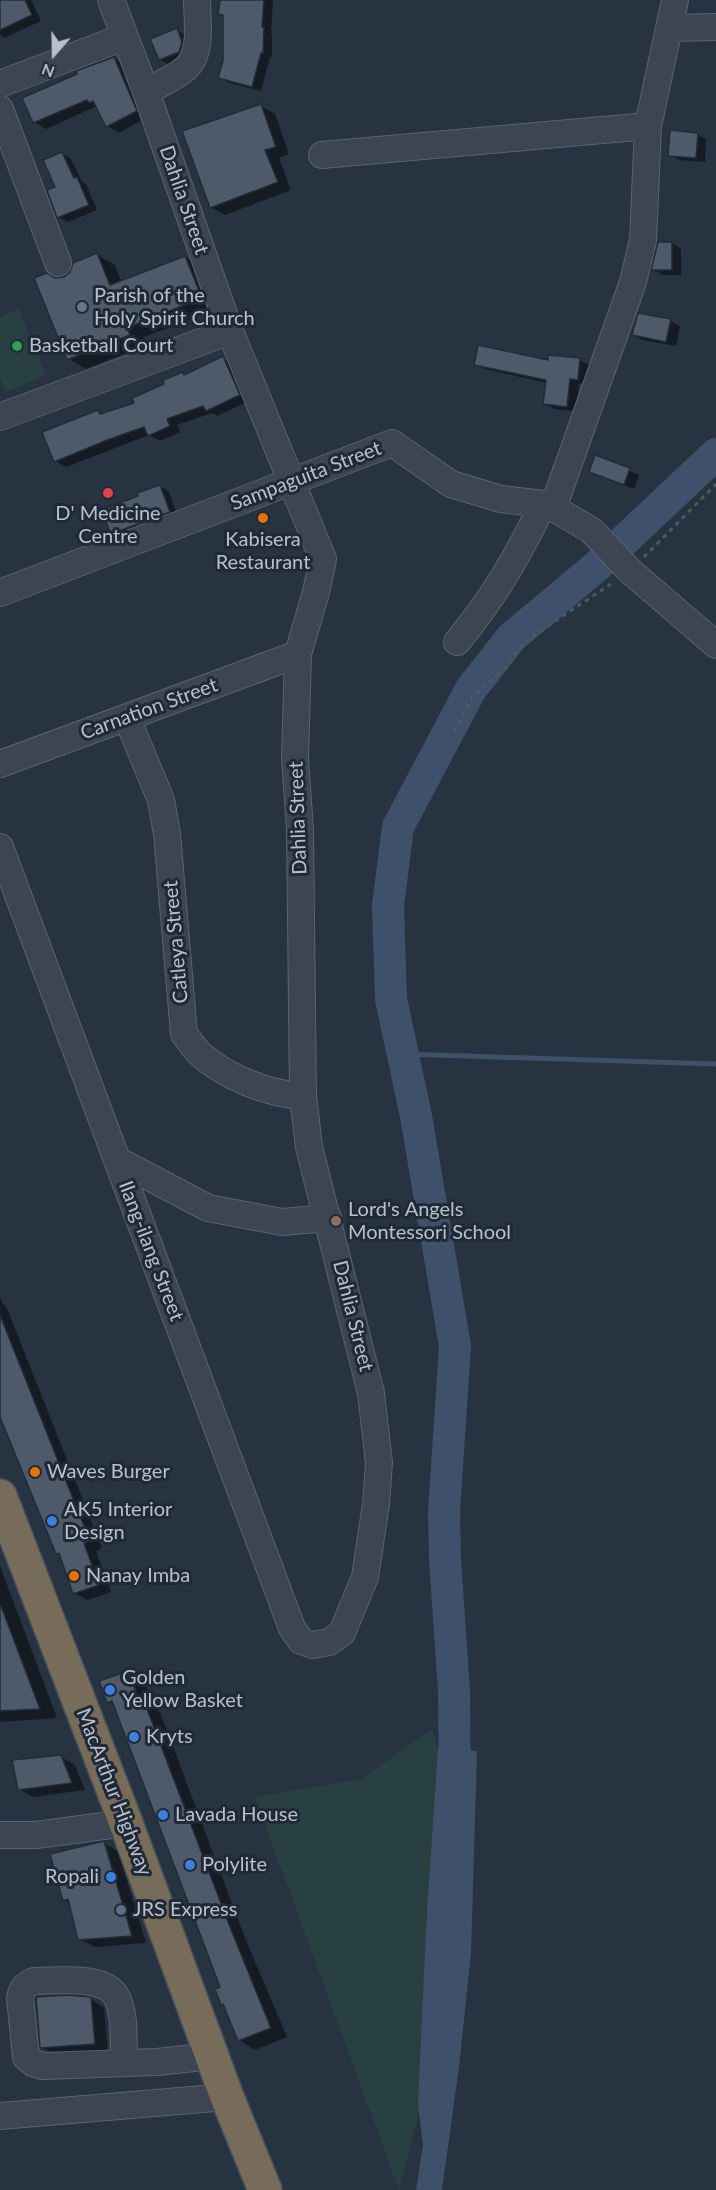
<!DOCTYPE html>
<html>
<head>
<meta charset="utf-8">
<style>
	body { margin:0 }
	#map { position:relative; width:716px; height:2190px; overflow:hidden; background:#273341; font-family:Lato,sans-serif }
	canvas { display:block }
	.north { position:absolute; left:24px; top:24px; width:60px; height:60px; -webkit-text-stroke:4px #202a36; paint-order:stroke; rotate:200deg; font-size:16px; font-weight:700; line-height:24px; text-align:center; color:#b9c0cb }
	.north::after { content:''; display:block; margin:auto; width:21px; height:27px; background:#b9c0cb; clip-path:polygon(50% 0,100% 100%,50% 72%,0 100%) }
</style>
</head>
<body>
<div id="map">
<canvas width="716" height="2190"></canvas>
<div class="north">N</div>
</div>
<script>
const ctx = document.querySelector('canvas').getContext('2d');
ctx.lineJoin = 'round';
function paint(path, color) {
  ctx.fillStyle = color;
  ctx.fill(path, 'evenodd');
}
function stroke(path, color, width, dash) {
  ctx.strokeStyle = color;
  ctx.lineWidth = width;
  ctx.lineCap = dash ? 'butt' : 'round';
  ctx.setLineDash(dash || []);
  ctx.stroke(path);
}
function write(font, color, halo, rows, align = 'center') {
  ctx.font = font + ' Lato,sans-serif';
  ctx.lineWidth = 6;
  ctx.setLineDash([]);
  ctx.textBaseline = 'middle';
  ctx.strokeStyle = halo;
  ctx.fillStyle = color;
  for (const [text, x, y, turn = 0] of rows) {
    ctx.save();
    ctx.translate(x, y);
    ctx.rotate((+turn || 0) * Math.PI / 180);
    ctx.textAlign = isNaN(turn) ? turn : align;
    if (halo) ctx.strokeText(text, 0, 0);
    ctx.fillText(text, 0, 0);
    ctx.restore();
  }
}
paint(new Path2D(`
	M 19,309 L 46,375 L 6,392 L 0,378 L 0,317 Z
	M 432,1729 L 438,1748 L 427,1909 L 419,2112 L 399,2190 L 255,1797 L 361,1779 Z`), '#294042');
paint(new Path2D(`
	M 438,1748 L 477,1751 L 471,1953 L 459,2067 L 442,2190 L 416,2190 L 423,2145 L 418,2104 L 427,1909 Z`), '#3e506a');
paint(new Path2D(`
	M 0,0 L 31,0 L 41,21 L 4,38 L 0,35 Z
	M 221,0 L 273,0 L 271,33 L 272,34 L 272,57 L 270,57 L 261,91 L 229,83 L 220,78 L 224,61 L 224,16 L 220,14 Z
	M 177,30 L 186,35 L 188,57 L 169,65 L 160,59 Z
	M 114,58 L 126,65 L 147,117 L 119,133 L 108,126 L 97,106 L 46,129 L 34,122 Z
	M 261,106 L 275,114 L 289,154 L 279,158 L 291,190 L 225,215 L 211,207 Z
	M 697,134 L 706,139 L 705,162 L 679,160 L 670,155 Z
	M 62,153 L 71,159 L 82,182 L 86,184 L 97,210 L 68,222 L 59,217 L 57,187 Z
	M 672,243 L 681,249 L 681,275 L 662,275 L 653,269 Z
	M 97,255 L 114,264 L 122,282 L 185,257 L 202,267 L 219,308 L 144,337 L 146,345 L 86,369 L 69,359 L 55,279 L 64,278 Z
	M 671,321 L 680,326 L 676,346 L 642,340 L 633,335 Z
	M 550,356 L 580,360 L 589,365 L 587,384 L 579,383 L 576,411 L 554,409 L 545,404 L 547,383 L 485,369 L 475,364 L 549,362 Z
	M 223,358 L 233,364 L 249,401 L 217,416 L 212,413 L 177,425 L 180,432 L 160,441 L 149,435 L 66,467 L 55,461 L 98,412 L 103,415 L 136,404 L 183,374 L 186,375 Z
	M 596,457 L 639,475 L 634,489 L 591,471 Z
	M 160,486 L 169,492 L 178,517 L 122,539 L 112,533 L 140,497 Z
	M 0,1297 L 3,1304 L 6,1306 L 102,1548 L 96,1551 L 111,1592 L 88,1600 L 74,1593 L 61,1556 L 57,1553 L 0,1413 Z
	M 0,1566 L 57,1718 L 0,1722 Z
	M 128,1672 L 144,1682 L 155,1709 L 160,1712 L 245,1938 L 287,2037 L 255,2050 L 239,2040 L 225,2005 L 222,2003 L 222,1988 L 115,1705 L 108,1702 Z
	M 61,1757 L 75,1765 L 85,1790 L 33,1797 L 19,1789 Z
	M 103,1843 L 118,1851 L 146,1943 L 94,1947 L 80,1939 L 71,1904 L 64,1900 Z
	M 90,1999 L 104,2007 L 108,2051 L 56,2055 L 42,2047 Z`), '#0007');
stroke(new Path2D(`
	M 402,1054 L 716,1064`), '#3e506a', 5);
stroke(new Path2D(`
	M 455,1792 L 454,1691 L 445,1559 L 444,1511 L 455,1346 L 416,1116 L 391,999 L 388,905 L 398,827 L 471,689 L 512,637 L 597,566 L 716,454`), '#3e506a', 32);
const building = new Path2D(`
	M 0,0 L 25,0 L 32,15 L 0,30 Z
	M 220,0 L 264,0 L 262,27 L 264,27 L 263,53 L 261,53 L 252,87 L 218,78 L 223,61 L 223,15 L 218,14 Z
	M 177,28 L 182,42 L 179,52 L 159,60 L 150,39 Z
	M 114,57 L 137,111 L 106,127 L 93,101 L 89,103 L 87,100 L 33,123 L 22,98 L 77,74 L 76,71 Z
	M 261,104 L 276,147 L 265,150 L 278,182 L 210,208 L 182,131 Z
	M 670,130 L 698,133 L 696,158 L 668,156 Z
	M 62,152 L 74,178 L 77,177 L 89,205 L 57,218 L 47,190 L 55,187 L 43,160 Z
	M 658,242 L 672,242 L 672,270 L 651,270 Z
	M 97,253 L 110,285 L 185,256 L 202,298 L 127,328 L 130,335 L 67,360 L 34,278 L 47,273 L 55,278 L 64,277 L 70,272 L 73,263 Z
	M 638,313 L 671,319 L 666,342 L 632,335 Z
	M 478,345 L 548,360 L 548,355 L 580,358 L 578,380 L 570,379 L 567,407 L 543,404 L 546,380 L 474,365 Z
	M 223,356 L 240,395 L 206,411 L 203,406 L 167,419 L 170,426 L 148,436 L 144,427 L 110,439 L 54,462 L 42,432 L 98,410 L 100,414 L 134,403 L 132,398 L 164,384 L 163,380 L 183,372 L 184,375 Z
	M 595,455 L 630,468 L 624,485 L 589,472 Z
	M 160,485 L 170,512 L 111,534 L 101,510 L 138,496 L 137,493 Z
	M 0,1315 L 90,1541 L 84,1543 L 99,1585 L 73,1594 L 59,1553 L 56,1554 L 0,1417 Z
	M 0,1606 L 1,1606 L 40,1709 L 0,1711 Z
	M 128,1671 L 140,1702 L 144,1701 L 230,1927 L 271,2028 L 238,2041 L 223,2004 L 221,2005 L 215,1989 L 220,1987 L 112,1701 L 107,1703 L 99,1681 Z
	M 61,1755 L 72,1783 L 18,1790 L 12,1760 Z
	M 104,1841 L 132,1936 L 78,1940 L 68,1899 L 63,1901 L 50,1854 Z
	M 67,1995 L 91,1997 L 95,2044 L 40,2048 L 36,1997 Z`);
paint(building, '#4e5a6a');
stroke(building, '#222c38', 1.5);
const minor = new Path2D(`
	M 671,28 L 716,27
	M 0,84 L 124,37
	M 146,92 C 159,84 175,78 186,68 C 203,53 197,20 197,0
	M 0,109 L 58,263
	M 322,155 L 648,126
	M 0,417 L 230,331
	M 553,508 L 633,282 L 643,240 L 648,126 L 675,0
	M 0,593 L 392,443 L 451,484 L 501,499 L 543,504 L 553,508 L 591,530 L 630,571 L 716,645
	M 457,642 C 495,596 517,557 543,504
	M 127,718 L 161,800 L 167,834 L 184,1034 C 189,1040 193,1047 199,1053 C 225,1077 268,1094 303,1096
	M 0,764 L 298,654
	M 0,847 L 292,1628 L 301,1641 L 313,1645 L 329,1642 L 342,1633 L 365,1577 L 376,1504 L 379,1463 L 371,1393 L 309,1147 L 303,1096 L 300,829 L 295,759 L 298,654 L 316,592 L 323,559 L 230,331 L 146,92 L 111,0
	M 117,1160 L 208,1208 L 282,1222 L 328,1218
	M 0,1835 L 36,1835 L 126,1823
	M 124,2063 C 123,2043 126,2016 117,1998 C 106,1974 56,1981 34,1981 C 25,1985 22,1988 20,1998 L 26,2057 L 33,2063 L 43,2066 L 157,2062 L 212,2056
	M 0,2116 L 227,2097`);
const highway = new Path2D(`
	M 0,1496 L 126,1823 L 227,2097 L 265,2190`);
stroke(minor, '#5a636e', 28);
stroke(highway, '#46505b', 36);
stroke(new Path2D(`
	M 644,557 L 716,484
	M 454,732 L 472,697 L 507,667 L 524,642 L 611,584`), '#485c5f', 3, [4.5, 4.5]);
stroke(minor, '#3c4551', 26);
stroke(highway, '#776b59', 33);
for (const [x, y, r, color] of [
	[82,307,6,"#6b7280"],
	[17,346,6,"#2e9e5b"],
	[108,493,6,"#e0444e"],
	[263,518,6,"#e8710a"],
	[336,1221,6,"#8d6e63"],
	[35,1472,6,"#e8710a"],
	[52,1521,6,"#3f7fe0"],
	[74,1576,6,"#e8710a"],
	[110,1690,6,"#3f7fe0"],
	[134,1737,6,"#3f7fe0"],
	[163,1815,6,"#3f7fe0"],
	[190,1865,6,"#3f7fe0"],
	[111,1877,6,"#3f7fe0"],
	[121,1910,6,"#5c6f8a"]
]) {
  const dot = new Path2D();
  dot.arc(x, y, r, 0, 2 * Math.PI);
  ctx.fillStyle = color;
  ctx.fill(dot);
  stroke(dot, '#202a36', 2);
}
write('20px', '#b9c0cb', '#202a36', [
	["Dahlia Street",184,200,71],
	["Sampaguita Street",306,476,-21],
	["Carnation Street",149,709,-20],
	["Dahlia Street",298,818,-92],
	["Catleya Street",176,942,-95],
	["Ilang-ilang Street",151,1251,69],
	["Dahlia Street",353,1316,76],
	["MacArthur Highway",114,1792,69]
]);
write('20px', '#b9c0cb', '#202a36', [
	["Parish of the",94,296],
	["Holy Spirit Church",94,319],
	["Basketball Court",29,346],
	["D' Medicine",108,514,"center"],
	["Centre",108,537,"center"],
	["Kabisera",263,540,"center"],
	["Restaurant",263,563,"center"],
	["Lord's Angels",348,1210],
	["Montessori School",348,1233],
	["Waves Burger",47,1472],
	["AK5 Interior",64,1510],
	["Design",64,1533],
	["Nanay Imba",86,1576],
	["Golden",122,1678],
	["Yellow Basket",122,1701],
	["Kryts",146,1737],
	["Lavada House",175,1815],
	["Polylite",202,1865],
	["Ropali",99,1877,"right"],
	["JRS Express",133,1910]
], 'left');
</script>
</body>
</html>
